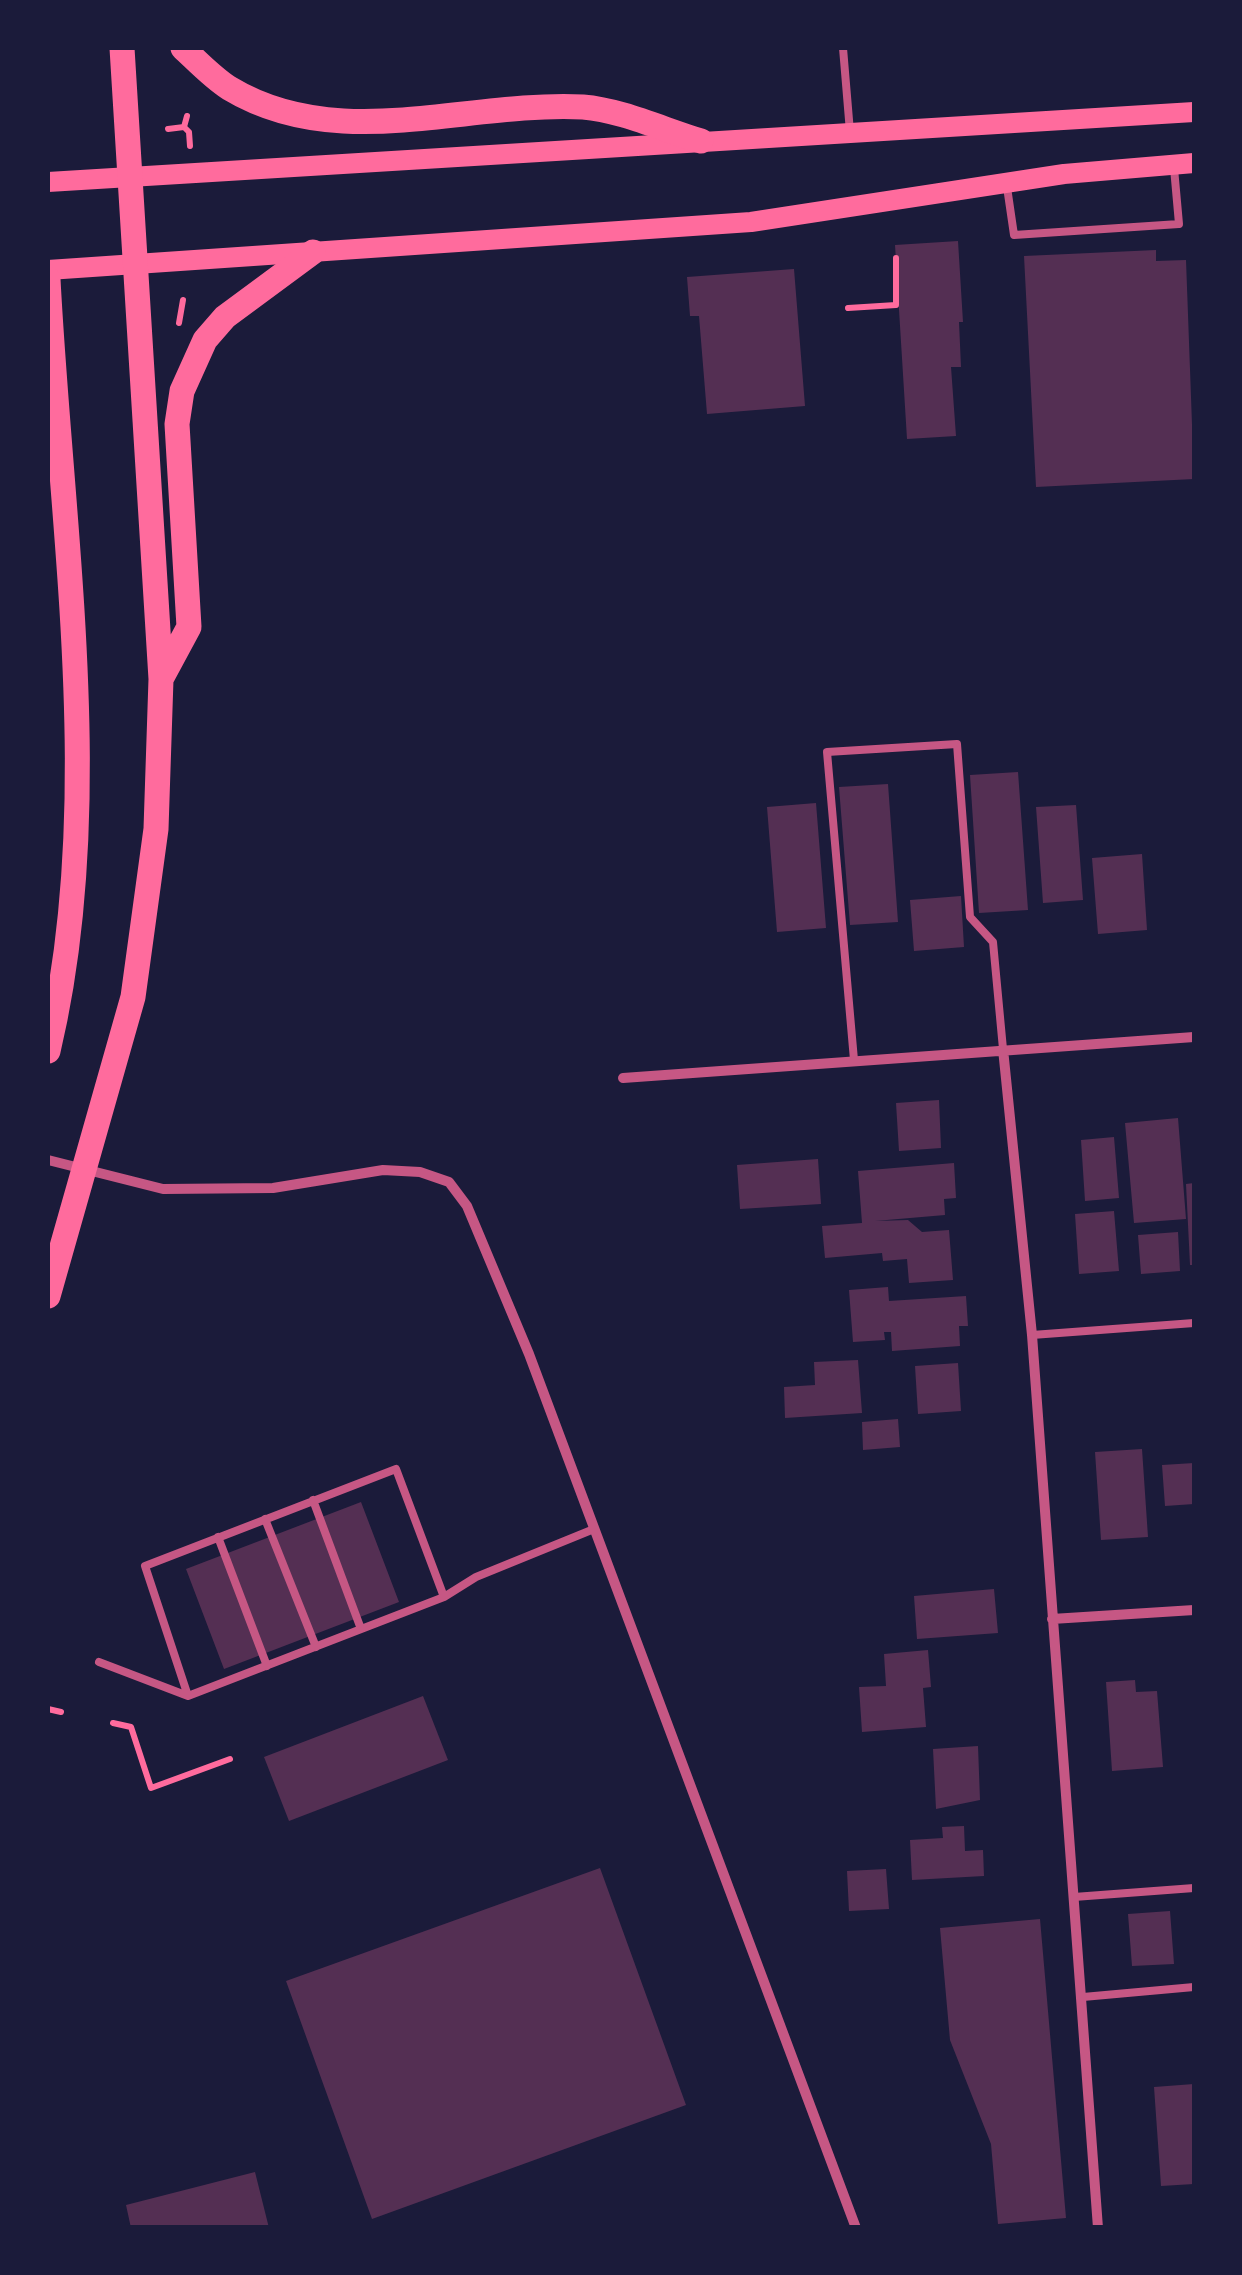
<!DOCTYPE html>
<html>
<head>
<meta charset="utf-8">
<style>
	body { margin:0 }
	#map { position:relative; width:1242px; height:2275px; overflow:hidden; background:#1b1b3a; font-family:"Asap Condensed",sans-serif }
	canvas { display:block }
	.frame { position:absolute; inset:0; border:50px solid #1b1b3a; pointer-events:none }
</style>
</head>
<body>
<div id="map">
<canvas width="1242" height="2275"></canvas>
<div class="frame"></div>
</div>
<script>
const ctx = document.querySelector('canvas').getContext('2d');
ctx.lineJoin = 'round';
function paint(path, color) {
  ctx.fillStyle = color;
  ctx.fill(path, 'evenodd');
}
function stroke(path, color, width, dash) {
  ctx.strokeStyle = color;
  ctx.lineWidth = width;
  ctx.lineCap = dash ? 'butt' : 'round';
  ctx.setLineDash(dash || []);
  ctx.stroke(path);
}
paint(new Path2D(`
	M 958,241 L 963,322 L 959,322 L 961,367 L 951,367 L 956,436 L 907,439 L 895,245 Z
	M 1156,250 L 1156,261 L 1186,260 L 1194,479 L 1036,487 L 1024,256 Z
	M 794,269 L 805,406 L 707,414 L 699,316 L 690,316 L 687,277 Z
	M 1018,772 L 1028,910 L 979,913 L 970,775 Z
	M 888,784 L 898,922 L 850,925 L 839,787 Z
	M 816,803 L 826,928 L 777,932 L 767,807 Z
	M 1076,805 L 1083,900 L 1043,903 L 1036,807 Z
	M 1142,854 L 1147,930 L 1098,934 L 1092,858 Z
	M 961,896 L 964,947 L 914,951 L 910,900 Z
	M 939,1100 L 941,1148 L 899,1151 L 896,1103 Z
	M 1178,1118 L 1186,1219 L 1134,1223 L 1125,1123 Z
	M 1114,1137 L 1119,1198 L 1085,1201 L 1081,1140 Z
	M 818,1159 L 821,1204 L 740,1209 L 737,1165 Z
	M 954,1163 L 956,1198 L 944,1199 L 945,1215 L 875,1221 L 908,1220 L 922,1232 L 949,1230 L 953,1280 L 909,1283 L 907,1259 L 883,1261 L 882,1253 L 825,1258 L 822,1226 L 862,1223 L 858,1171 Z
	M 1194,1183 L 1194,1265 L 1190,1265 L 1186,1184 Z
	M 1114,1211 L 1119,1271 L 1079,1274 L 1075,1214 Z
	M 1178,1232 L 1180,1271 L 1141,1274 L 1138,1235 Z
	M 888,1287 L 889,1301 L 966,1296 L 968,1326 L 959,1326 L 960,1346 L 892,1351 L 891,1332 L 884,1332 L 885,1340 L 853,1342 L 849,1290 Z
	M 858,1360 L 862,1413 L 785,1418 L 784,1387 L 815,1385 L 814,1362 Z
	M 958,1363 L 961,1411 L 918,1414 L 915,1366 Z
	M 898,1419 L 900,1447 L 863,1450 L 862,1422 Z
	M 1142,1449 L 1148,1537 L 1101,1540 L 1095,1452 Z
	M 1194,1463 L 1194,1504 L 1165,1506 L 1162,1465 Z
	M 361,1502 L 399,1602 L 224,1669 L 186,1569 Z
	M 994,1589 L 998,1633 L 917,1639 L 914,1596 Z
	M 928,1650 L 931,1687 L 923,1688 L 926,1727 L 862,1732 L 859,1687 L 886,1686 L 884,1654 Z
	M 1135,1680 L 1136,1692 L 1157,1691 L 1163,1767 L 1112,1771 L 1106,1682 Z
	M 423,1696 L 448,1760 L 289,1821 L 264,1757 Z
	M 978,1746 L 980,1800 L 936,1809 L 933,1749 Z
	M 964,1826 L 965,1851 L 983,1850 L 984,1876 L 912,1880 L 910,1840 L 943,1838 L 942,1827 Z
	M 600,1868 L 686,2105 L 372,2219 L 286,1981 Z
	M 886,1869 L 889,1909 L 849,1911 L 847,1871 Z
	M 1170,1911 L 1174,1964 L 1132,1966 L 1128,1914 Z
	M 1040,1919 L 1066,2218 L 998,2224 L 991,2144 L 950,2040 L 940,1928 Z
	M 1194,2084 L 1194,2184 L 1161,2186 L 1154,2087 Z
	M 255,2172 L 269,2228 L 131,2228 L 126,2205 Z`), '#542f53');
stroke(new Path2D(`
	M 187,116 L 184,127 L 189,132 L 190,146
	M 168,129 L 184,127
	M 848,308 L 896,305 L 896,258
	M 179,323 L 183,300
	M 48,1709 L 61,1712
	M 113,1723 L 131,1727 L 151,1788 L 230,1759`), '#ff6b9d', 6);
stroke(new Path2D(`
	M 843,48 L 850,132
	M 1007,187 L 1014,235 L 1179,224 L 1174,168
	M 854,1060 L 827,752 L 957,744 L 970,917 L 993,942 L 1003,1049
	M 1032,1335 L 1194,1323
	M 313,1500 L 361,1629
	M 265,1519 L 316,1647
	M 218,1537 L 267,1666
	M 99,1662 L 188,1696 L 444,1597 L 476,1577 L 594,1529
	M 188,1696 L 145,1566 L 396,1469 L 444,1597
	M 1074,1897 L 1194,1888
	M 1083,1997 L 1194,1987`), '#c65784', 8);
stroke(new Path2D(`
	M 1003,1049 L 1032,1335 L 1098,2228
	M 623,1078 L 1194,1037
	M 48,1160 L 163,1189 L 273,1188 L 383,1170 L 420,1172 L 449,1182 L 467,1206 L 529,1354 L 856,2228
	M 1052,1619 L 1194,1610`), '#c65784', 10);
stroke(new Path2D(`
	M 48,182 L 1194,112
	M 48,270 L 751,222 L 1064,174 L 1194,163`), '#ff6b9d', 20);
stroke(new Path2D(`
	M 183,48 C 197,61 212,77 229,88 C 338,154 465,101 583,107 C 621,110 664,130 701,141
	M 48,279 C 61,531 107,804 48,1051
	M 161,679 L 189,627 L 177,424 L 182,391 L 205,340 L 225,317 L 313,252
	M 48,1296 L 133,997 L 156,829 L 161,679 L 122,48`), '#ff6b9d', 25);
</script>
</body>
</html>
